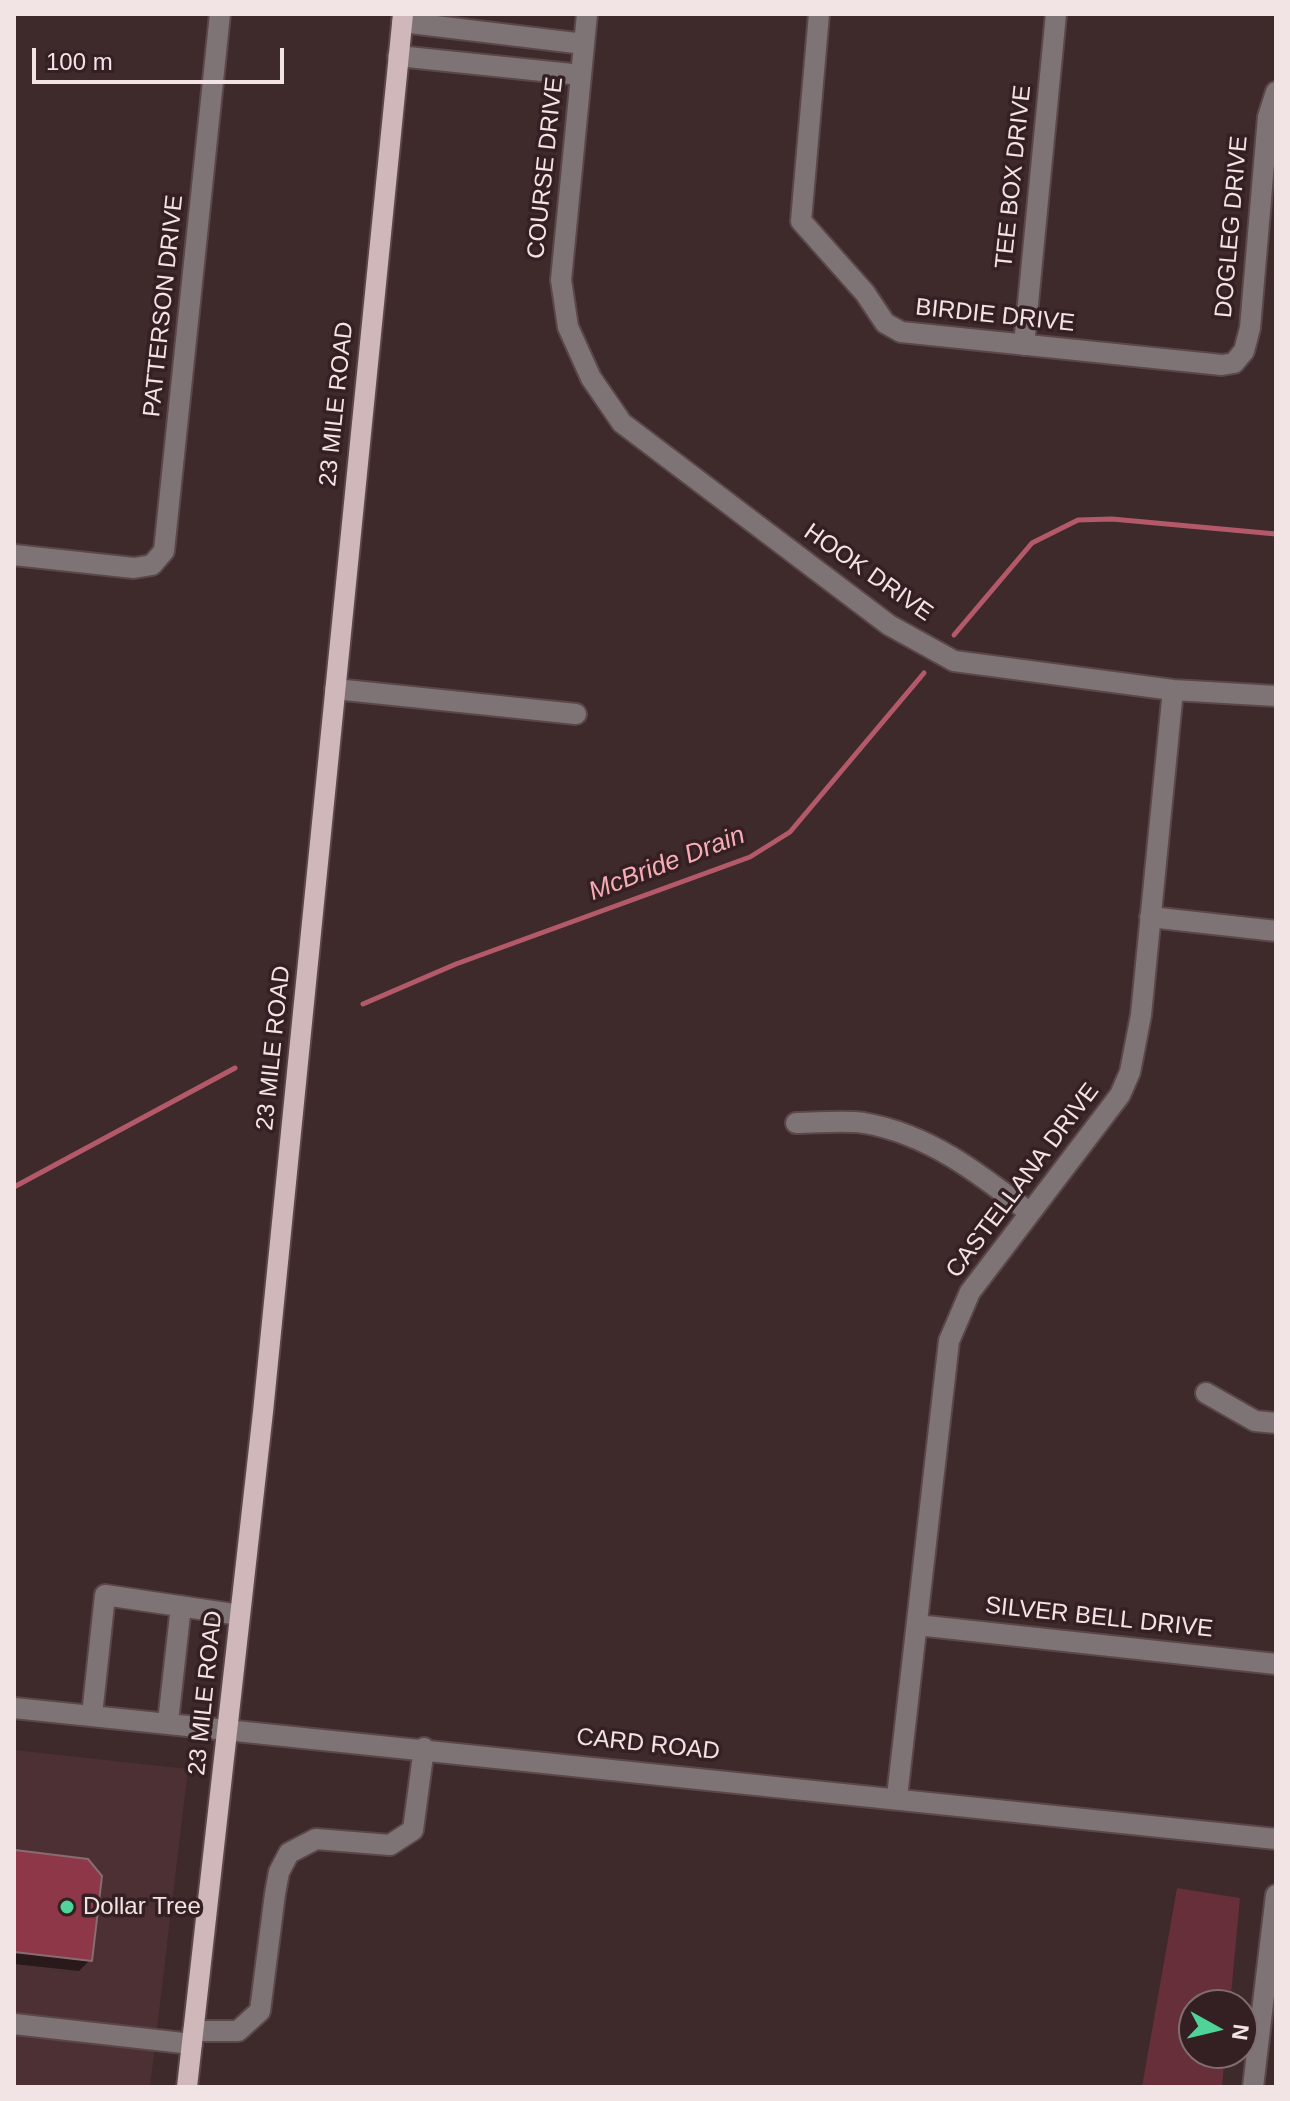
<!DOCTYPE html>
<html>
<head>
<meta charset="utf-8">
<style>
	body { margin:0 }
	#map { position:relative; width:1290px; height:2101px; overflow:hidden; background:#3e292b; font-family:Helvetica,sans-serif }
	canvas { display:block }
	.frame { position:absolute; inset:0; border:16px solid #f2e3e4; pointer-events:none }
	.north { position:absolute; left:1178px; top:1989px; width:80px; height:80px; box-sizing:border-box; background:#341f22; border:2px solid #806d70; border-radius:50%; rotate:98deg; font-size:22px; font-weight:700; line-height:32px; text-align:center; color:#f2e3e4 }
	.north::after { content:''; display:block; margin:auto; width:28px; height:36px; background:#50d398; clip-path:polygon(50% 0,100% 100%,50% 72%,0 100%) }
	.scale { position:absolute; left:32px; top:48px; width:252px; height:36px; box-sizing:border-box; border:4px solid #f2e3e4; border-top:0; padding-left:10px; font-size:24px; line-height:28px; white-space:nowrap; color:#f2e3e4; -webkit-text-stroke:6px #341f22; paint-order:stroke }
</style>
</head>
<body>
<div id="map">
<canvas width="1290" height="2101"></canvas>
<div class="frame"></div>
<div class="north">N</div>
<div class="scale">100 m</div>
</div>
<script>
const ctx = document.querySelector('canvas').getContext('2d');
ctx.lineJoin = 'round';
function paint(path, color) {
  ctx.fillStyle = color;
  ctx.fill(path, 'evenodd');
}
function stroke(path, color, width, dash) {
  ctx.strokeStyle = color;
  ctx.lineWidth = width;
  ctx.lineCap = dash ? 'butt' : 'round';
  ctx.setLineDash(dash || []);
  ctx.stroke(path);
}
function write(font, color, halo, rows, align = 'center') {
  ctx.font = font + ' Helvetica,sans-serif';
  ctx.lineWidth = 7;
  ctx.setLineDash([]);
  ctx.textBaseline = 'middle';
  ctx.strokeStyle = halo;
  ctx.fillStyle = color;
  for (const [text, x, y, turn = 0] of rows) {
    ctx.save();
    ctx.translate(x, y);
    ctx.rotate((+turn || 0) * Math.PI / 180);
    ctx.textAlign = isNaN(turn) ? turn : align;
    if (halo) ctx.strokeText(text, 0, 0);
    ctx.fillText(text, 0, 0);
    ctx.restore();
  }
}
paint(new Path2D(`
	M 14,1750 L 188,1769 L 150,2087 L 14,2087 Z`), '#4d3034');
paint(new Path2D(`
	M 1177,1888 L 1240,1898 L 1230,2005 L 1194,2005 L 1194,2053 L 1225,2053 L 1222,2087 L 1142,2087 Z`), '#662f39');
paint(new Path2D(`
	M 16,1852 L 90,1960 L 79,1971 L 14,1964 Z`), '#0007');
stroke(new Path2D(`
	M 954,635 L 1032,543 L 1078,520 L 1112,519 L 1276,534
	M 363,1004 L 456,964 L 750,857 L 790,832 L 924,673
	M 14,1187 L 235,1068`), '#b45969', 5);
const building = new Path2D(`
	M 15,1850 L 88,1859 L 102,1876 L 92,1961 L 14,1952 Z`);
paint(building, '#8d3748');
stroke(building, '#876d70', 2);
const minor = new Path2D(`
	M 587,14 L 561,280 L 568,327 L 591,378 L 622,423 L 889,625 L 954,661 L 1173,690 L 1276,696
	M 819,14 L 801,221 L 865,293 L 885,323 L 901,332 L 1222,365 L 1234,363 L 1244,351 L 1250,328 L 1268,117 L 1276,92
	M 402,22 L 584,44
	M 398,56 L 581,75
	M 1024,345 L 1056,14
	M 14,555 L 134,568 L 152,565 L 164,551 L 220,14
	M 335,689 L 576,714
	M 1150,917 L 1276,931
	M 796,1123 C 818,1123 843,1120 864,1123 C 929,1134 980,1174 1030,1213
	M 1206,1393 L 1255,1421 L 1276,1423
	M 917,1625 L 1276,1664
	M 14,1708 L 1276,1839
	M 92,1715 L 105,1595 L 240,1615
	M 168,1722 L 181,1606
	M 897,1797 L 949,1341 L 970,1292 L 1120,1095 L 1130,1072 L 1141,1015 L 1173,690
	M 14,2024 L 192,2044
	M 193,2031 L 238,2031 L 260,2011 L 275,1894 L 279,1872 L 289,1853 L 316,1839 L 390,1845 L 413,1830 L 424,1748
	M 1253,2087 L 1276,1895`);
const major = new Path2D(`
	M 187,2087 L 263,1412 L 403,14`);
stroke(minor, '#5b4749', 24);
stroke(major, '#5b4749', 24);
stroke(minor, '#7f7475', 20);
stroke(major, '#d0b7ba', 20);
for (const [x, y, r, color] of [
	[67,1907,8,"#50d398"]
]) {
  const dot = new Path2D();
  dot.arc(x, y, r, 0, 2 * Math.PI);
  ctx.fillStyle = color;
  ctx.fill(dot);
  stroke(dot, '#341f22', 3);
}
write('24px', '#f2e3e4', '#341f22', [
	["COURSE DRIVE",546,168,-84],
	["TEE BOX DRIVE",1014,177,-84],
	["DOGLEG DRIVE",1232,227,-85],
	["PATTERSON DRIVE",164,306,-84],
	["BIRDIE DRIVE",995,316,6],
	["23 MILE ROAD",337,404,-84],
	["HOOK DRIVE",868,573,35],
	["23 MILE ROAD",274,1048,-84],
	["CASTELLANA DRIVE",1023,1181,-53],
	["SILVER BELL DRIVE",1099,1618,6],
	["23 MILE ROAD",206,1693,-84],
	["CARD ROAD",648,1745,6]
]);
write('24px', '#f2e3e4', '#341f22', [
	["Dollar Tree",83,1907]
], 'left');
write('italic 26px', '#f7acb6', '#341f22', [
	["McBride Drain",667,864,-21]
]);
</script>
</body>
</html>
